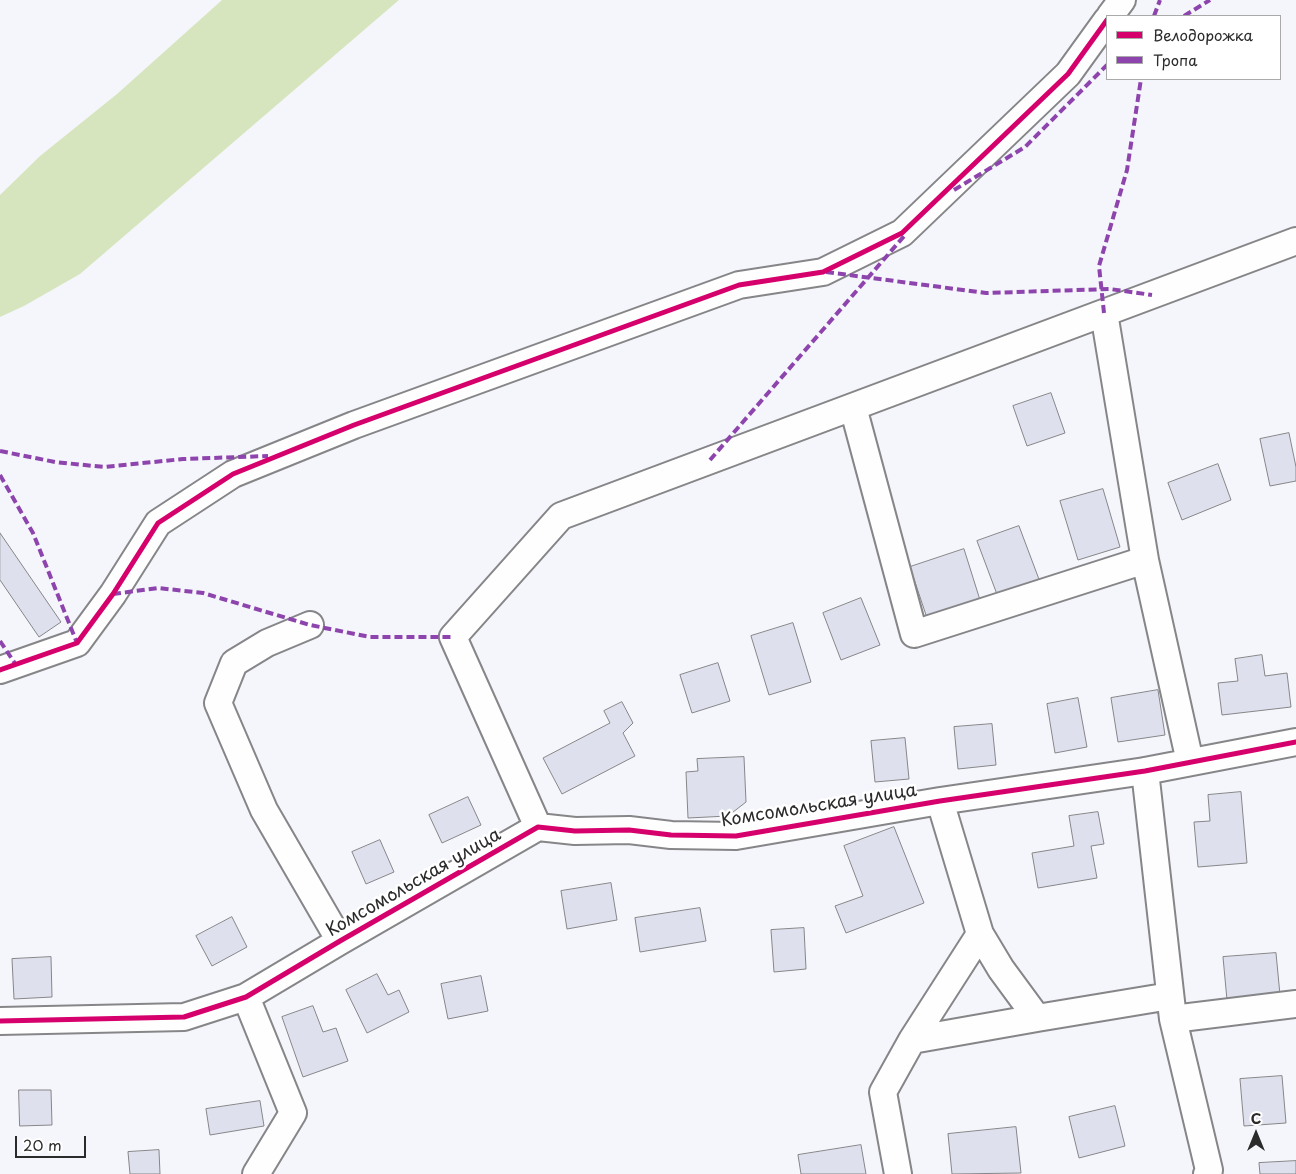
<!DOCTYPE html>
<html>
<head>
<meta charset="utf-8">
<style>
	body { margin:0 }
	#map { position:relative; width:1296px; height:1174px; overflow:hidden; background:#f5f6fb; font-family:"Playpen Sans",sans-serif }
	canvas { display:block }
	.legend { position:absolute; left:1106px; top:15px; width:175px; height:65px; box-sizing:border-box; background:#fff; border:1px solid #aaa; margin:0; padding:6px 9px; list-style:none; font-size:15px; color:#2b2b2b }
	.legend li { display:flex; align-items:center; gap:10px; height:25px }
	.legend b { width:25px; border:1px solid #aaa }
	.north { position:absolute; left:1231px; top:1109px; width:50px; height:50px; -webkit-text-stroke:4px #fff; paint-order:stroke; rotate:0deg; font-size:14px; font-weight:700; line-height:20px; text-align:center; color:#2b2b2b }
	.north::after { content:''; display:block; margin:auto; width:18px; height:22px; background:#2b2b2b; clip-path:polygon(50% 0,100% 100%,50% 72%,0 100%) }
	.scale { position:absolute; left:15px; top:1136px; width:71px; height:22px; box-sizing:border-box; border:2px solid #2b2b2b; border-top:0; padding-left:6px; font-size:15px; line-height:18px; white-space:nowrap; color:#2b2b2b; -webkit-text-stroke:4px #fff; paint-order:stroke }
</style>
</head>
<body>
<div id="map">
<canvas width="1296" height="1174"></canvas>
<ul class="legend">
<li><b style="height:6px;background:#d6006c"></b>Велодорожка</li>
<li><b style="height:6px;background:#8e44ad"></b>Тропа</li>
</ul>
<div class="north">С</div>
<div class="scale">20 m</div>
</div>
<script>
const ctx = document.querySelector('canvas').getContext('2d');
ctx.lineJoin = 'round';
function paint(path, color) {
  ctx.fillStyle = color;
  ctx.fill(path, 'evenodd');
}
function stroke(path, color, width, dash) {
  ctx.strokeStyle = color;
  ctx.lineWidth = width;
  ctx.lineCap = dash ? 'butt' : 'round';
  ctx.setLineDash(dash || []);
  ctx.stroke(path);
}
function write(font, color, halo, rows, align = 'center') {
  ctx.font = font + ' "Playpen Sans",sans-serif';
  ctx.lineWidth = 5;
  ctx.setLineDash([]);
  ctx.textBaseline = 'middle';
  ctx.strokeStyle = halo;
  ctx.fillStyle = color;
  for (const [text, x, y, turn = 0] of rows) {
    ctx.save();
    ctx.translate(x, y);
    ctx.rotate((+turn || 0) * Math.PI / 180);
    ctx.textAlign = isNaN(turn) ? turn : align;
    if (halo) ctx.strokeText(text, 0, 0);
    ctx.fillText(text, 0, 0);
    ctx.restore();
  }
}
paint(new Path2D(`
	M 222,0 L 399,0 L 80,274 L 24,306 L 0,317 L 0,195 L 40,156 L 117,94 Z`), '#d7e5bf');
const building = new Path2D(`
	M 1051,393 L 1065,433 L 1027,446 L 1013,406 Z
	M 1289,433 L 1296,467 L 1296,481 L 1270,486 L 1260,439 Z
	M 1218,464 L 1231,500 L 1182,520 L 1168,483 Z
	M 1103,489 L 1120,547 L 1078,560 L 1060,501 Z
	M 1019,526 L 1040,582 L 998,597 L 977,541 Z
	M 0,533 L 61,622 L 39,637 L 0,580 Z
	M 964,549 L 980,600 L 927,618 L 910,567 Z
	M 861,598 L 880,645 L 841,660 L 823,613 Z
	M 793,623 L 811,682 L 769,695 L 751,636 Z
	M 1262,655 L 1265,676 L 1287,673 L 1291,707 L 1222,715 L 1218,683 L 1238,681 L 1235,659 Z
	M 718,663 L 730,701 L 692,713 L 680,675 Z
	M 1158,690 L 1165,735 L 1118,742 L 1111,698 Z
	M 1078,698 L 1087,747 L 1055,753 L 1047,704 Z
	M 622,702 L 633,723 L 623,733 L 635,756 L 562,794 L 543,758 L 610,723 L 604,711 Z
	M 992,724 L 996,765 L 958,769 L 954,727 Z
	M 905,738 L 909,779 L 875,782 L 871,741 Z
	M 744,757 L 746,802 L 728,816 L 688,818 L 686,772 L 698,771 L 697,759 Z
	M 1241,792 L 1247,863 L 1198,867 L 1194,822 L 1210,821 L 1208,795 Z
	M 468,797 L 481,825 L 442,843 L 429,815 Z
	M 1098,812 L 1104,844 L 1091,846 L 1097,878 L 1038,888 L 1032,853 L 1074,846 L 1069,816 Z
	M 894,827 L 924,903 L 846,933 L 835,906 L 863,896 L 844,846 Z
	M 380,840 L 394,872 L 366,884 L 352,852 Z
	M 611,883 L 617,920 L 567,929 L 561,891 Z
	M 700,908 L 706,941 L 640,952 L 635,918 Z
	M 232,917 L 247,947 L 212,966 L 196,936 Z
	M 804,928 L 806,969 L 774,972 L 771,930 Z
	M 1276,953 L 1280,995 L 1227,1000 L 1223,957 Z
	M 51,957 L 52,997 L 14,999 L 12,959 Z
	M 377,974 L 388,995 L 399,990 L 409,1012 L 367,1033 L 346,990 Z
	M 481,976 L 488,1011 L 448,1019 L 441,984 Z
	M 313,1006 L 323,1032 L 336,1028 L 348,1061 L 303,1077 L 282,1017 Z
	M 1282,1076 L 1286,1123 L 1244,1126 L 1240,1079 Z
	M 19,1090 L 51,1090 L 52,1125 L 20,1126 Z
	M 260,1101 L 264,1126 L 210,1135 L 206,1109 Z
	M 1115,1106 L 1125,1146 L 1079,1158 L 1069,1117 Z
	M 1016,1127 L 1021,1173 L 952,1174 L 948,1134 Z
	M 861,1145 L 866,1174 L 801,1174 L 798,1155 Z
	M 159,1150 L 160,1174 L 130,1174 L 128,1152 Z
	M 1296,1161 L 1296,1174 L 1260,1174 L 1259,1163 Z`);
paint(building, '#dee1ed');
stroke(building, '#868689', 1);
const minor = new Path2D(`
	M 1110,16 L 1122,0
	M 853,407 L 914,634 L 1145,560 L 1104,313
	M 1145,560 L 1190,762
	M 310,625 L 267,643 L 234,663 L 218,703 L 264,810 L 340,941
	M 0,670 L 77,643 L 113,594 L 158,523 L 233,474 L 354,425 L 739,285 L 823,272 L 902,233 L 1068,74 L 1107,20
	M 1145,771 L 1173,1019 L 1209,1170 L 1207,1174
	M 538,827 L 453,637 L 561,516 L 1296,241
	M 246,997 L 293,1113 L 256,1174
	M 1037,1018 L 1170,996
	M 1173,1019 L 1296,1004
	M 0,1021 L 184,1017 L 246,997 L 340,941 L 538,827 L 575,831 L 629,830 L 671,835 L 736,836 L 940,801 L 1145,771 L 1296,742
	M 912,1040 L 980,934
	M 898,1174 L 883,1092 L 912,1040 L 1037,1018 L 1001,969 L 980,934 L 940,801`);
stroke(minor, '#868689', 30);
stroke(minor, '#fefefe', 26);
stroke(new Path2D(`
	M 1154,16 L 1160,0
	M 1184,16 L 1210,0
	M 954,190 L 1025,147 L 1107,65
	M 826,272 L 986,293 L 1110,289 L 1152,295
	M 1104,313 L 1099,266 L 1127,170 L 1141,79
	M 0,451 L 55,462 L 104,467 L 183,459 L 268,456
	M 710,460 L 905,235
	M 0,475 L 33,533 L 77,643
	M 113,594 L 158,588 L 203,593 L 310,625 L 370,637 L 453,637
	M 0,641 L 16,665`), '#8e44ad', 4, [8, 4]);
stroke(new Path2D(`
	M 0,670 L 77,643 L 113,594 L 158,523 L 233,474 L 354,425 L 739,285 L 823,272 L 902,233 L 1068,74 L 1107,20
	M 0,1021 L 184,1017 L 246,997 L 340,941 L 538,827 L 575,831 L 629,830 L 671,835 L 736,836 L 940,801 L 1145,771 L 1296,742`), '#d6006c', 5);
write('18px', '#2b2b2b', '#fff', [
	["Комсомольская улица",819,806,-9],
	["Комсомольская улица",414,883,-30]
]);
</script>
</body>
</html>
